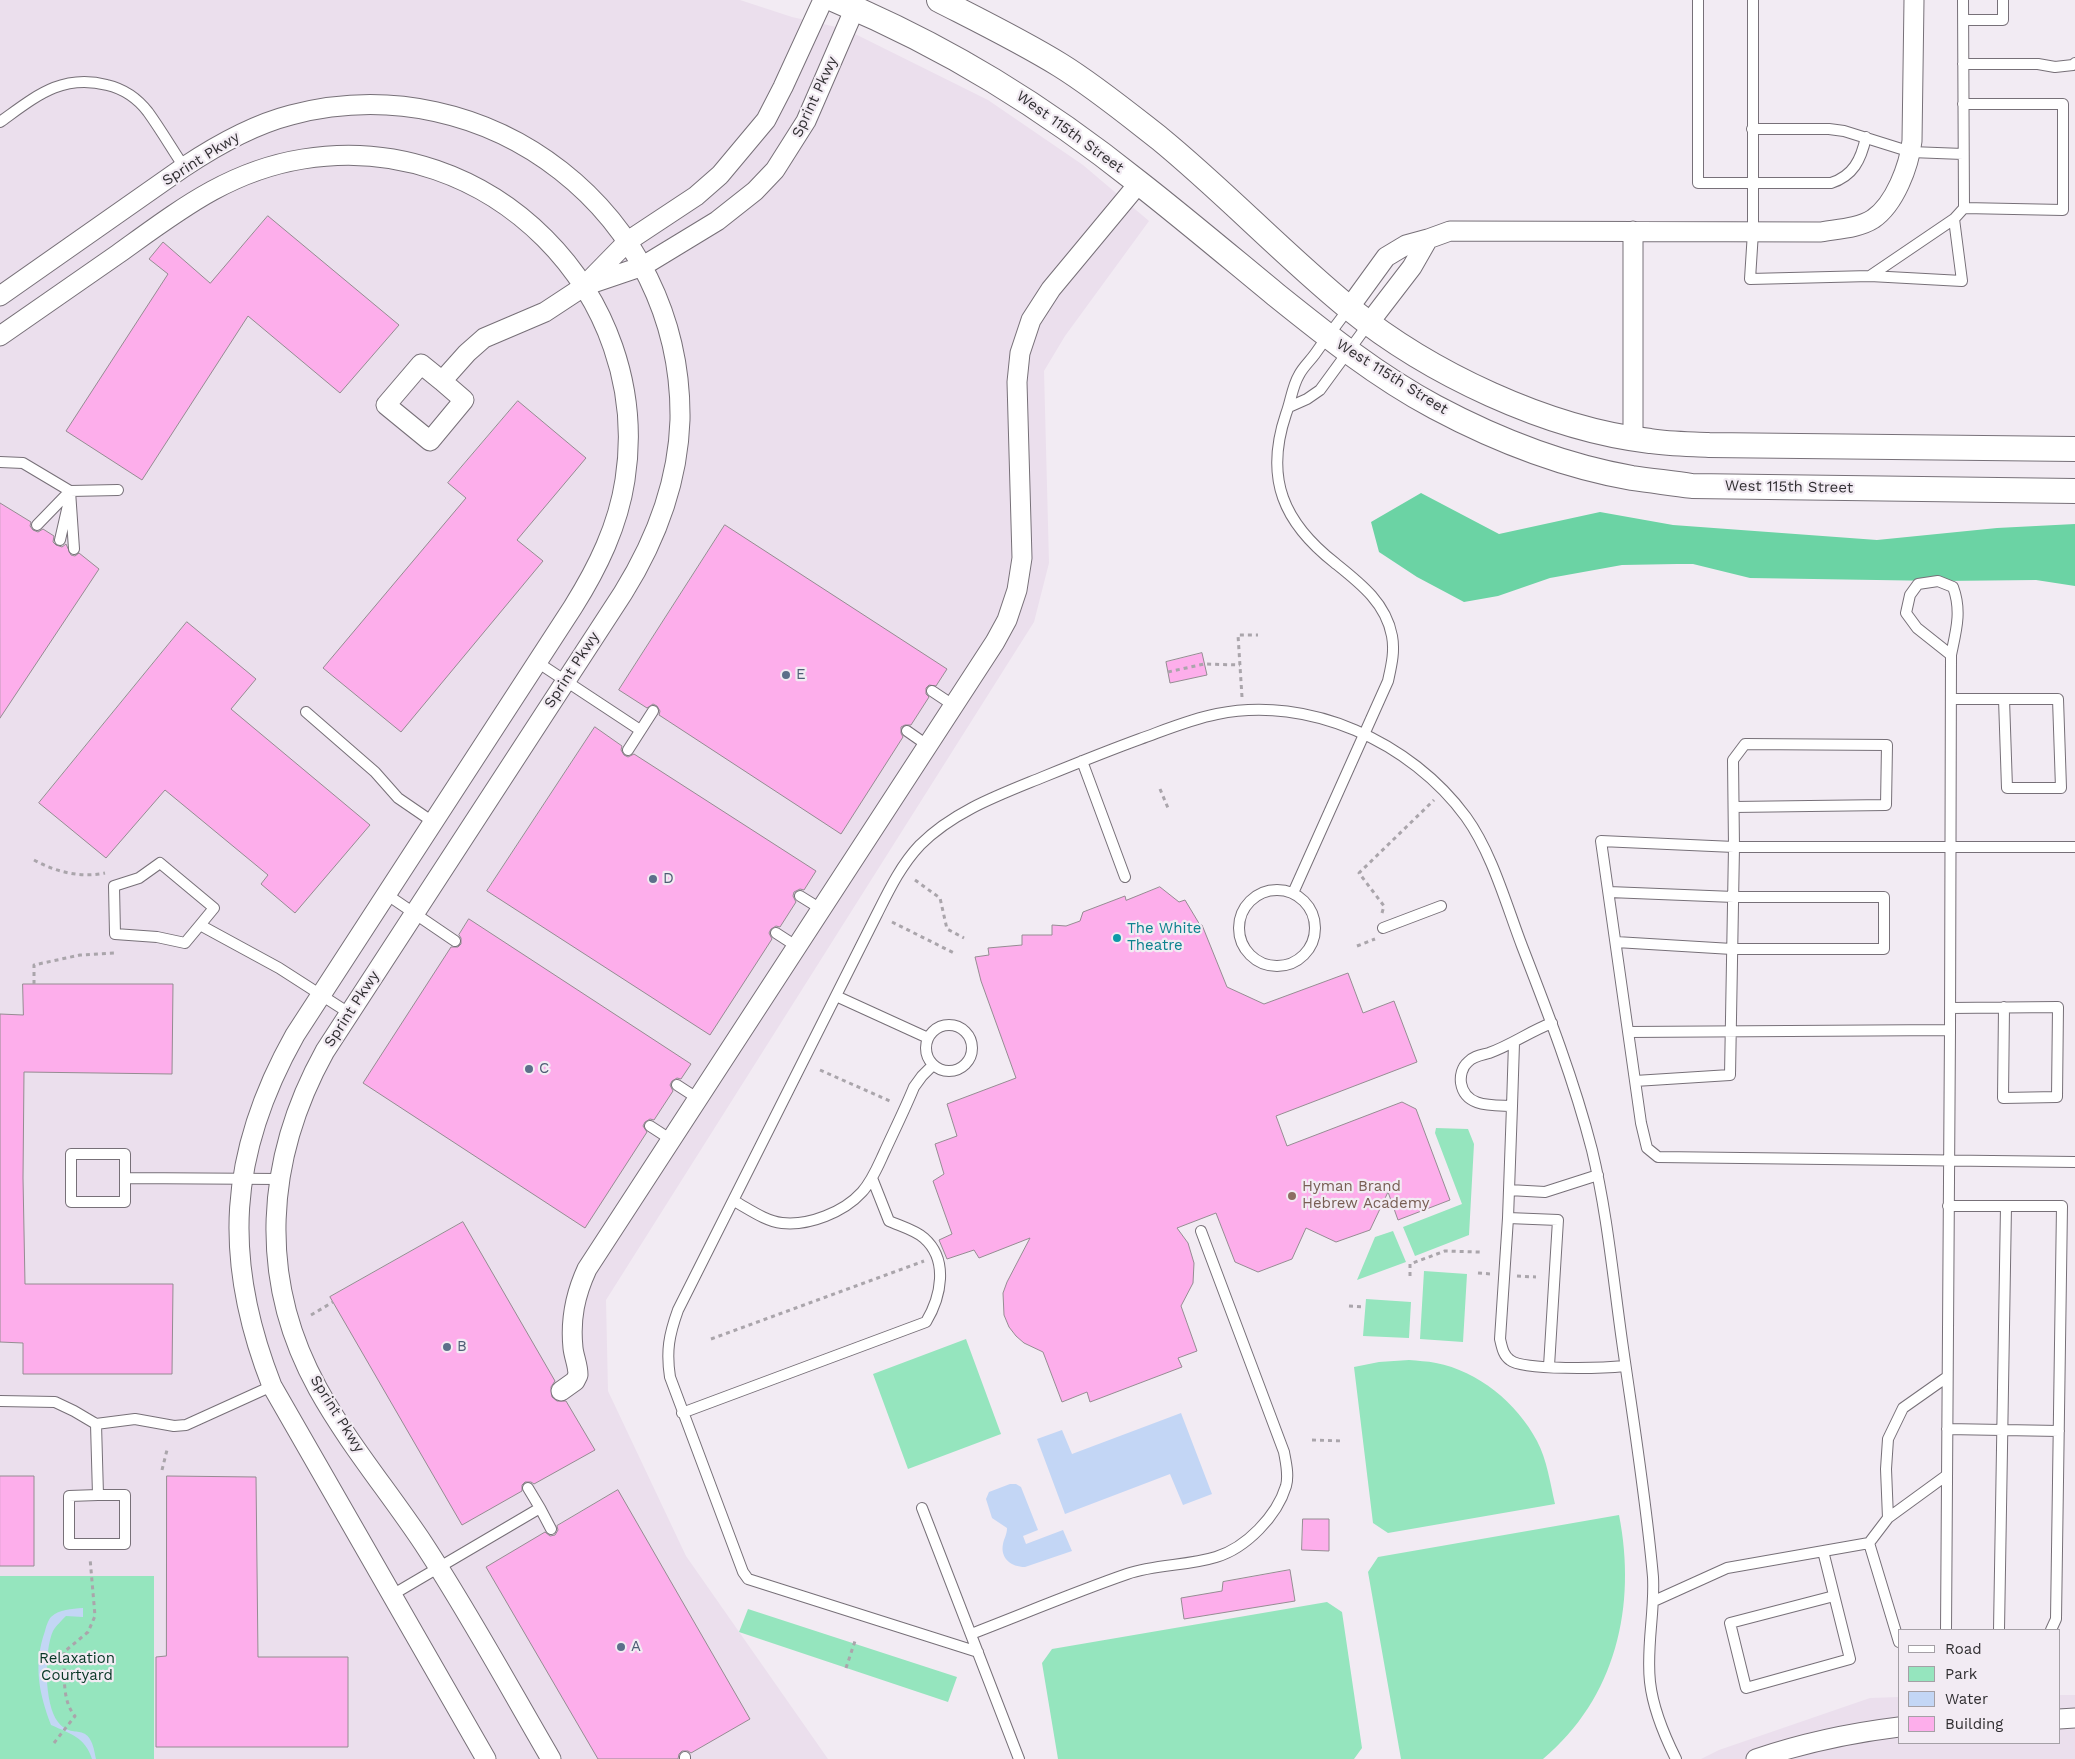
<!DOCTYPE html>
<html>
<head>
<meta charset="utf-8">
<style>
	body { margin:0 }
	#map { position:relative; width:2075px; height:1759px; overflow:hidden; background:#f2ebf3; font-family:"Work Sans",sans-serif }
	canvas { display:block }
	.legend { position:absolute; left:1898px; top:1629px; width:162px; height:115px; box-sizing:border-box; background:#f2ebf3; border:1px solid #a5a0a6; margin:0; padding:6px 9px; list-style:none; font-size:15px; color:#312f32 }
	.legend li { display:flex; align-items:center; gap:10px; height:25px }
	.legend b { width:25px; border:1px solid #a5a0a6 }
</style>
</head>
<body>
<div id="map">
<canvas width="2075" height="1759"></canvas>
<ul class="legend">
<li><b style="height:6px;background:#fff"></b>Road</li>
<li><b style="height:14px;background:#95e5be"></b>Park</li>
<li><b style="height:14px;background:#c3d6f5"></b>Water</li>
<li><b style="height:14px;background:#fdaeeb"></b>Building</li>
</ul>
</div>
<script>
const ctx = document.querySelector('canvas').getContext('2d');
ctx.lineJoin = 'round';
function paint(path, color) {
  ctx.fillStyle = color;
  ctx.fill(path, 'evenodd');
}
function stroke(path, color, width, dash) {
  ctx.strokeStyle = color;
  ctx.lineWidth = width;
  ctx.lineCap = dash ? 'butt' : 'round';
  ctx.setLineDash(dash || []);
  ctx.stroke(path);
}
function write(font, color, halo, rows, align = 'center') {
  ctx.font = font + ' "Work Sans",sans-serif';
  ctx.lineWidth = 4.5;
  ctx.setLineDash([]);
  ctx.textBaseline = 'middle';
  ctx.strokeStyle = halo;
  ctx.fillStyle = color;
  for (const [text, x, y, turn = 0] of rows) {
    ctx.save();
    ctx.translate(x, y);
    ctx.rotate((+turn || 0) * Math.PI / 180);
    ctx.textAlign = isNaN(turn) ? turn : align;
    if (halo) ctx.strokeText(text, 0, 0);
    ctx.fillText(text, 0, 0);
    ctx.restore();
  }
}
paint(new Path2D(`
	M 0,0 L 740,0 L 792,17 L 845,29 L 988,100 L 1083,165 L 1149,221 L 1065,336 L 1044,371 L 1049,563 L 1034,622 L 606,1300 L 608,1391 L 686,1556 L 828,1759 L 0,1759 Z
	M 2059,1695 L 2075,1695 L 2075,1759 L 1701,1759 L 1719,1750 L 1870,1698 L 1899,1697 L 1899,1743 L 2059,1743 Z`), '#ebdfed');
paint(new Path2D(`
	M 1436,1128 L 1468,1129 L 1474,1144 L 1469,1235 L 1415,1256 L 1403,1227 L 1462,1204 L 1435,1133 Z
	M 1393,1231 L 1406,1262 L 1357,1280 L 1375,1237 Z
	M 1424,1271 L 1467,1274 L 1463,1342 L 1420,1339 Z
	M 1366,1299 L 1411,1302 L 1409,1338 L 1363,1336 Z
	M 966,1339 L 1001,1434 L 908,1469 L 873,1374 Z
	M 1409,1360 C 1418,1361 1427,1361 1436,1363 C 1478,1371 1517,1403 1537,1441 C 1547,1460 1550,1482 1555,1504 L 1388,1533 L 1373,1523 L 1354,1367 L 1379,1362 Z
	M 1619,1515 C 1637,1606 1616,1698 1543,1759 L 1401,1759 L 1368,1572 L 1378,1557 Z
	M 0,1576 L 154,1576 L 154,1759 L 0,1759 Z
	M 1327,1602 L 1342,1612 L 1362,1748 L 1354,1759 L 1058,1759 L 1042,1663 L 1052,1649 Z
	M 748,1609 L 957,1677 L 948,1702 L 739,1632 Z`), '#95e5be');
paint(new Path2D(`
	M 1421,493 L 1499,534 L 1600,512 L 1673,525 L 1877,540 L 1997,528 L 2075,524 L 2075,586 L 2036,580 L 1940,581 L 1750,578 L 1693,564 L 1677,564 L 1622,565 L 1550,578 L 1498,596 L 1464,602 L 1417,577 L 1379,552 L 1371,522 Z`), '#6bd3a4');
paint(new Path2D(`
	M 1181,1413 L 1212,1494 L 1183,1505 L 1170,1474 L 1065,1514 L 1037,1439 L 1062,1430 L 1072,1454 Z
	M 1010,1484 L 1016,1484 L 1021,1487 L 1038,1530 L 1023,1536 L 1026,1544 L 1063,1530 L 1072,1551 L 1025,1567 C 1011,1567 1000,1558 1003,1544 C 1004,1538 1007,1535 1007,1528 L 992,1518 L 986,1499 L 989,1492 Z
	M 83,1608 L 83,1617 L 66,1616 C 62,1620 56,1626 53,1631 C 44,1651 44,1704 58,1722 C 73,1742 90,1717 96,1759 L 92,1759 C 85,1737 71,1734 51,1725 C 39,1693 33,1665 45,1631 C 46,1627 48,1620 51,1617 C 60,1609 71,1609 83,1608 Z`), '#c3d6f5');
const building = new Path2D(`
	M 268,216 L 399,325 L 340,393 L 248,316 L 142,480 L 66,431 L 168,274 L 149,259 L 163,242 L 210,283 Z
	M 518,401 L 586,458 L 517,540 L 543,561 L 401,732 L 323,668 L 466,498 L 448,483 Z
	M 0,503 L 31,522 L 30,526 L 33,530 L 38,532 L 43,529 L 54,536 L 53,542 L 56,545 L 62,547 L 66,544 L 71,555 L 75,556 L 79,553 L 99,569 L 0,718 Z
	M 725,525 L 947,669 L 936,686 L 929,685 L 926,688 L 926,694 L 929,697 L 911,725 L 905,725 L 901,727 L 901,733 L 903,737 L 841,834 L 659,715 L 660,711 L 657,706 L 653,704 L 647,708 L 619,690 Z
	M 187,622 L 256,679 L 231,709 L 370,825 L 295,913 L 261,884 L 268,875 L 165,790 L 106,858 L 39,803 Z
	M 1202,653 L 1207,675 L 1170,683 L 1166,662 Z
	M 595,727 L 622,746 L 621,750 L 624,755 L 628,757 L 634,754 L 816,871 L 804,890 L 800,889 L 794,892 L 793,896 L 796,902 L 780,927 L 776,926 L 771,929 L 769,933 L 772,939 L 710,1035 L 487,891 Z
	M 1160,887 L 1179,902 L 1185,900 L 1200,925 L 1202,925 L 1227,987 L 1264,1004 L 1348,973 L 1363,1013 L 1394,1001 L 1417,1062 L 1276,1116 L 1287,1146 L 1402,1102 L 1416,1109 L 1450,1200 L 1398,1220 L 1388,1192 L 1370,1230 L 1336,1242 L 1306,1228 L 1292,1259 L 1258,1272 L 1235,1262 L 1216,1213 L 1177,1228 L 1188,1243 L 1194,1263 L 1193,1283 L 1181,1306 L 1197,1351 L 1178,1358 L 1182,1367 L 1090,1402 L 1087,1392 L 1062,1402 L 1043,1352 L 1024,1343 L 1016,1336 L 1009,1327 L 1004,1315 L 1003,1293 L 1007,1282 L 1030,1238 L 979,1258 L 974,1250 L 947,1259 L 939,1240 L 952,1234 L 933,1181 L 944,1174 L 935,1144 L 957,1136 L 947,1104 L 1016,1078 L 981,981 L 975,957 L 989,955 L 988,948 L 1022,945 L 1022,935 L 1052,935 L 1052,925 L 1066,926 L 1080,921 L 1083,912 L 1125,896 L 1126,900 Z
	M 469,919 L 691,1064 L 681,1079 L 677,1078 L 672,1081 L 670,1085 L 673,1091 L 654,1120 L 650,1119 L 645,1122 L 643,1126 L 647,1132 L 585,1228 L 363,1083 L 451,947 L 458,947 L 461,944 L 461,938 L 459,935 Z
	M 23,984 L 173,984 L 172,1074 L 24,1072 L 23,1178 L 25,1284 L 173,1284 L 172,1374 L 23,1374 L 23,1343 L 0,1342 L 0,1014 L 23,1015 Z
	M 463,1222 L 555,1381 L 551,1387 L 552,1397 L 557,1401 L 566,1401 L 595,1450 L 534,1484 L 531,1482 L 525,1482 L 522,1485 L 522,1491 L 462,1525 L 330,1297 Z
	M 0,1476 L 34,1476 L 34,1566 L 0,1566 Z
	M 167,1476 L 256,1477 L 258,1657 L 348,1657 L 348,1747 L 156,1747 L 156,1657 L 166,1656 Z
	M 618,1490 L 750,1719 L 691,1753 L 688,1751 L 682,1751 L 679,1754 L 678,1759 L 598,1759 L 486,1567 L 545,1532 L 550,1536 L 555,1535 L 558,1530 L 557,1526 Z
	M 1303,1519 L 1329,1519 L 1329,1551 L 1302,1550 Z
	M 1290,1570 L 1295,1601 L 1184,1619 L 1181,1598 L 1222,1591 L 1223,1582 Z`);
paint(building, '#fdaeeb');
stroke(building, '#958c92', 1);
const service = new Path2D(`
	M 1698,0 L 1698,183 L 1831,183 C 1853,176 1861,160 1866,137
	M 1753,0 L 1753,232 L 1750,279 L 1870,276 L 1962,281 L 1954,219 L 1870,276
	M 1964,20 L 2003,20 L 2003,0
	M 1963,64 L 2038,64 L 2055,67 L 2073,65 L 2075,63
	M 1963,104 L 2063,104 L 2063,210 L 1964,208
	M 0,122 C 35,97 62,73 107,85 C 124,89 138,99 148,112 C 161,130 172,149 184,167
	M 1752,129 L 1829,129 L 1844,131 L 1911,152 L 1963,154
	M 1954,219 L 1964,208 L 1963,0
	M 1289,407 L 1307,399 L 1320,390 L 1369,323
	M 0,462 L 23,463 L 70,491 L 118,490
	M 70,491 L 74,549
	M 37,525 L 70,491
	M 60,540 L 68,505
	M 537,662 L 640,730
	M 932,691 L 953,705
	M 1951,699 L 2058,699 L 2061,788 L 2007,788 L 2004,699
	M 306,712 L 375,772 L 398,798 L 433,822
	M 907,731 L 927,745
	M 628,750 L 653,711
	M 1082,761 L 1125,877
	M 1734,807 L 1886,805 L 1887,745 L 1745,744 L 1733,760 L 1734,847 L 2075,847
	M1239 928a38 38 0 1 1 76 0a38 38 0 1 1-76 0Z
	M 1609,892 L 1734,897 L 1884,897 L 1884,949 L 1732,949 L 1616,942
	M 1293,893 L 1388,681 C 1391,667 1395,652 1392,636 C 1386,603 1360,583 1335,563 C 1284,523 1264,479 1286,414 C 1291,401 1292,387 1299,375 C 1303,367 1310,361 1315,354 C 1326,338 1338,323 1349,308
	M 386,894 L 455,941
	M 800,896 L 821,909
	M 200,925 L 185,943 L 157,937 L 115,934 L 114,886 L 139,878 L 160,863 L 214,908 L 200,925 L 279,968 L 349,1013
	M 1383,928 L 1441,906
	M 776,933 L 796,946
	M 836,996 L 928,1038
	M 1950,1008 L 2058,1007 L 2057,1097 L 2003,1098 L 2004,1007
	M 1552,1023 C 1530,1031 1512,1045 1489,1053 C 1482,1055 1473,1056 1468,1062 C 1462,1067 1460,1076 1461,1083 C 1465,1108 1493,1105 1512,1106 L 1509,1190 L 1545,1192 L 1598,1175
	M926 1048a23 23 0 1 1 46 0a23 23 0 1 1-46 0Z
	M 1950,1030 L 1951,655 L 1917,628 L 1906,613 L 1910,595 L 1918,584 L 1938,581 L 1953,587 C 1962,611 1956,631 1951,655
	M 1628,1032 L 1950,1030 L 1946,1630
	M 1635,1081 L 1730,1075 L 1734,847 L 1601,841 L 1641,1123 L 1647,1148 L 1658,1157 L 2075,1162
	M 677,1085 L 697,1098
	M 1512,1106 L 1514,1043
	M 650,1126 L 670,1139
	M 125,1178 L 125,1202 L 71,1202 L 71,1154 L 125,1154 L 125,1178 L 279,1179
	M 734,1201 C 749,1209 765,1221 782,1223 C 809,1226 844,1212 862,1192 C 872,1181 878,1166 884,1153 C 894,1131 905,1109 914,1087 L 922,1076 L 933,1065
	M 1948,1206 L 2062,1206 L 2056,1619 L 2051,1630
	M 1508,1218 L 1509,1190
	M 1549,1366 L 1558,1220 L 1508,1218 L 1500,1339 C 1502,1347 1503,1355 1510,1360 C 1524,1371 1605,1368 1625,1366
	M 0,1401 L 55,1402 L 74,1411 L 96,1424
	M 682,1413 L 926,1322 C 941,1297 949,1260 924,1238 C 915,1230 900,1226 889,1221 L 872,1178
	M 1947,1429 L 2059,1431
	M 98,1495 L 125,1495 L 125,1544 L 69,1544 L 69,1496 L 98,1495 L 96,1424 L 135,1419 L 174,1426 L 186,1425 L 272,1386
	M 540,1508 L 551,1529
	M 922,1508 L 1019,1759
	M 1888,1518 L 1947,1475
	M 1869,1543 L 1899,1642
	M 1823,1551 L 1850,1659 L 1746,1688 L 1730,1623 L 1834,1596
	M 392,1595 L 540,1508 L 528,1488
	M 1654,1601 L 1727,1568 L 1869,1543 L 1888,1518 L 1886,1469 L 1888,1439 L 1903,1408 L 1947,1377
	M 1999,1630 L 2006,1206
	M 971,1634 C 1023,1614 1075,1592 1127,1574 C 1156,1564 1187,1566 1216,1557 C 1246,1548 1277,1516 1286,1486 C 1289,1475 1286,1463 1284,1452 L 1201,1231
	M 978,1652 L 748,1579 L 743,1572 L 670,1377 C 666,1351 669,1335 678,1310 L 877,914 C 889,890 901,865 920,845 C 954,811 999,795 1043,777 C 1075,764 1107,751 1140,739 C 1165,730 1191,719 1217,714 C 1309,695 1411,742 1466,817 C 1492,853 1506,904 1522,946 C 1548,1013 1574,1080 1592,1150 C 1607,1212 1613,1277 1622,1341 C 1633,1419 1646,1498 1653,1577 C 1655,1612 1646,1647 1650,1682 C 1653,1709 1664,1735 1676,1759
	M 685,1757 L 685,1759`);
const minor = new Path2D(`
	M 1633,231 L 1633,438
	M 1428,239 L 1450,231 L 1821,232 C 1838,229 1859,228 1873,219 C 1895,204 1909,166 1912,141 L 1914,0
	M 587,285 L 643,266 L 717,221 L 755,191 L 775,170 L 806,121 L 855,8 L 855,0
	M 0,296 L 184,167 C 217,145 252,125 291,115 C 489,63 683,214 680,420 C 678,483 656,540 623,593 L 325,1051 C 265,1159 257,1279 318,1389 C 348,1443 389,1492 423,1543 C 469,1613 509,1687 551,1759
	M 1349,308 L 1386,257 L 1406,245 L 1428,239 L 1412,267 L 1369,323
	M 0,336 C 39,309 79,281 118,254 C 178,211 228,171 303,159 C 489,128 654,294 625,480 C 618,526 598,567 573,607 L 295,1035 C 228,1154 222,1259 272,1386 L 486,1759
	M 442,381 L 464,400 L 430,441 L 386,405 L 421,364 L 442,381 L 467,353 L 484,338 L 545,312 L 583,287 L 628,241 L 696,196 L 720,175 L 766,120 L 783,87 L 823,0
	M 561,1391 L 575,1381 L 578,1375 C 578,1365 574,1357 573,1348 C 570,1319 575,1295 587,1269 L 995,642 L 1007,620 L 1017,590 L 1022,558 L 1017,382 L 1020,353 L 1031,320 L 1051,289 L 1139,183
	M 2059,1719 L 2075,1718
	M 1756,1759 C 1803,1743 1850,1733 1899,1727`);
const tertiary = new Path2D(`
	M 835,0 C 947,47 1044,107 1139,183 C 1185,219 1230,257 1275,294 C 1326,335 1377,376 1435,407 C 1495,439 1564,466 1632,478 C 1652,481 1672,483 1692,486 L 2075,491
	M 939,0 C 980,21 1021,41 1060,65 C 1094,86 1127,113 1159,138 C 1225,192 1283,254 1349,308 C 1429,373 1547,429 1650,441 C 1669,444 1689,444 1709,445 L 2075,449`);
stroke(service, '#777078', 12);
stroke(minor, '#777078', 21);
stroke(tertiary, '#777078', 26);
stroke(new Path2D(`
	M 1168,672 L 1204,664 L 1240,665
	M 1242,697 L 1238,635 L 1258,635
	M 1160,789 L 1168,808
	M 34,860 C 56,872 80,878 105,873
	M 915,880 L 940,898 L 947,929 L 964,938
	M 1382,913 L 1384,906 L 1359,873 L 1434,800
	M 892,922 L 956,954
	M 1357,946 L 1375,939
	M 34,984 L 34,965 L 80,955 L 115,953
	M 820,1070 L 892,1102
	M 1478,1273 L 1491,1274
	M 1410,1276 L 1410,1264 L 1445,1251 L 1480,1252
	M 1517,1276 L 1536,1277
	M 1349,1306 L 1365,1307
	M 311,1315 L 333,1302
	M 711,1339 L 924,1261
	M 1312,1440 L 1344,1441
	M 162,1470 L 167,1450
	M 846,1668 L 855,1641
	M 54,1743 L 75,1716 C 61,1700 65,1672 64,1652 L 88,1632 L 95,1616 L 90,1558`), '#aaa5ab', 3, [4, 4]);
stroke(service, '#fff', 10);
stroke(minor, '#fff', 19);
stroke(tertiary, '#fff', 24);
for (const [x, y, r, color] of [
	[786,675,5,"#5c6f8a"],
	[653,879,5,"#5c6f8a"],
	[1117,938,5,"#0f9aa8"],
	[529,1069,5,"#5c6f8a"],
	[1292,1196,5,"#8d6e63"],
	[447,1347,5,"#5c6f8a"],
	[621,1647,5,"#5c6f8a"]
]) {
  const dot = new Path2D();
  dot.arc(x, y, r, 0, 2 * Math.PI);
  ctx.fillStyle = color;
  ctx.fill(dot);
  stroke(dot, '#f2ebf3', 2);
}
write('15px', '#312f32', '#f2ebf3', [
	["Sprint Pkwy",815,97,-65],
	["West 115th Street",1070,132,36],
	["Sprint Pkwy",201,159,-32],
	["West 115th Street",1392,377,32],
	["West 115th Street",1789,487,1],
	["Sprint Pkwy",572,670,-57],
	["Sprint Pkwy",352,1009,-57],
	["Sprint Pkwy",337,1414,58]
]);
write('15px', '#4e5e75', '#f2ebf3', [
	["E",796,675],
	["D",663,879],
	["C",539,1069],
	["B",457,1347],
	["A",631,1647]
], 'left');
write('15px', '#0d838f', '#f2ebf3', [
	["The White",1127,929],
	["Theatre",1127,946]
], 'left');
write('15px', '#785e54', '#f2ebf3', [
	["Hyman Brand",1302,1187],
	["Hebrew Academy",1302,1204]
], 'left');
write('15px', '#063624', '#f2ebf3', [
	["Relaxation",77,1659],
	["Courtyard",77,1676]
]);
</script>
</body>
</html>
